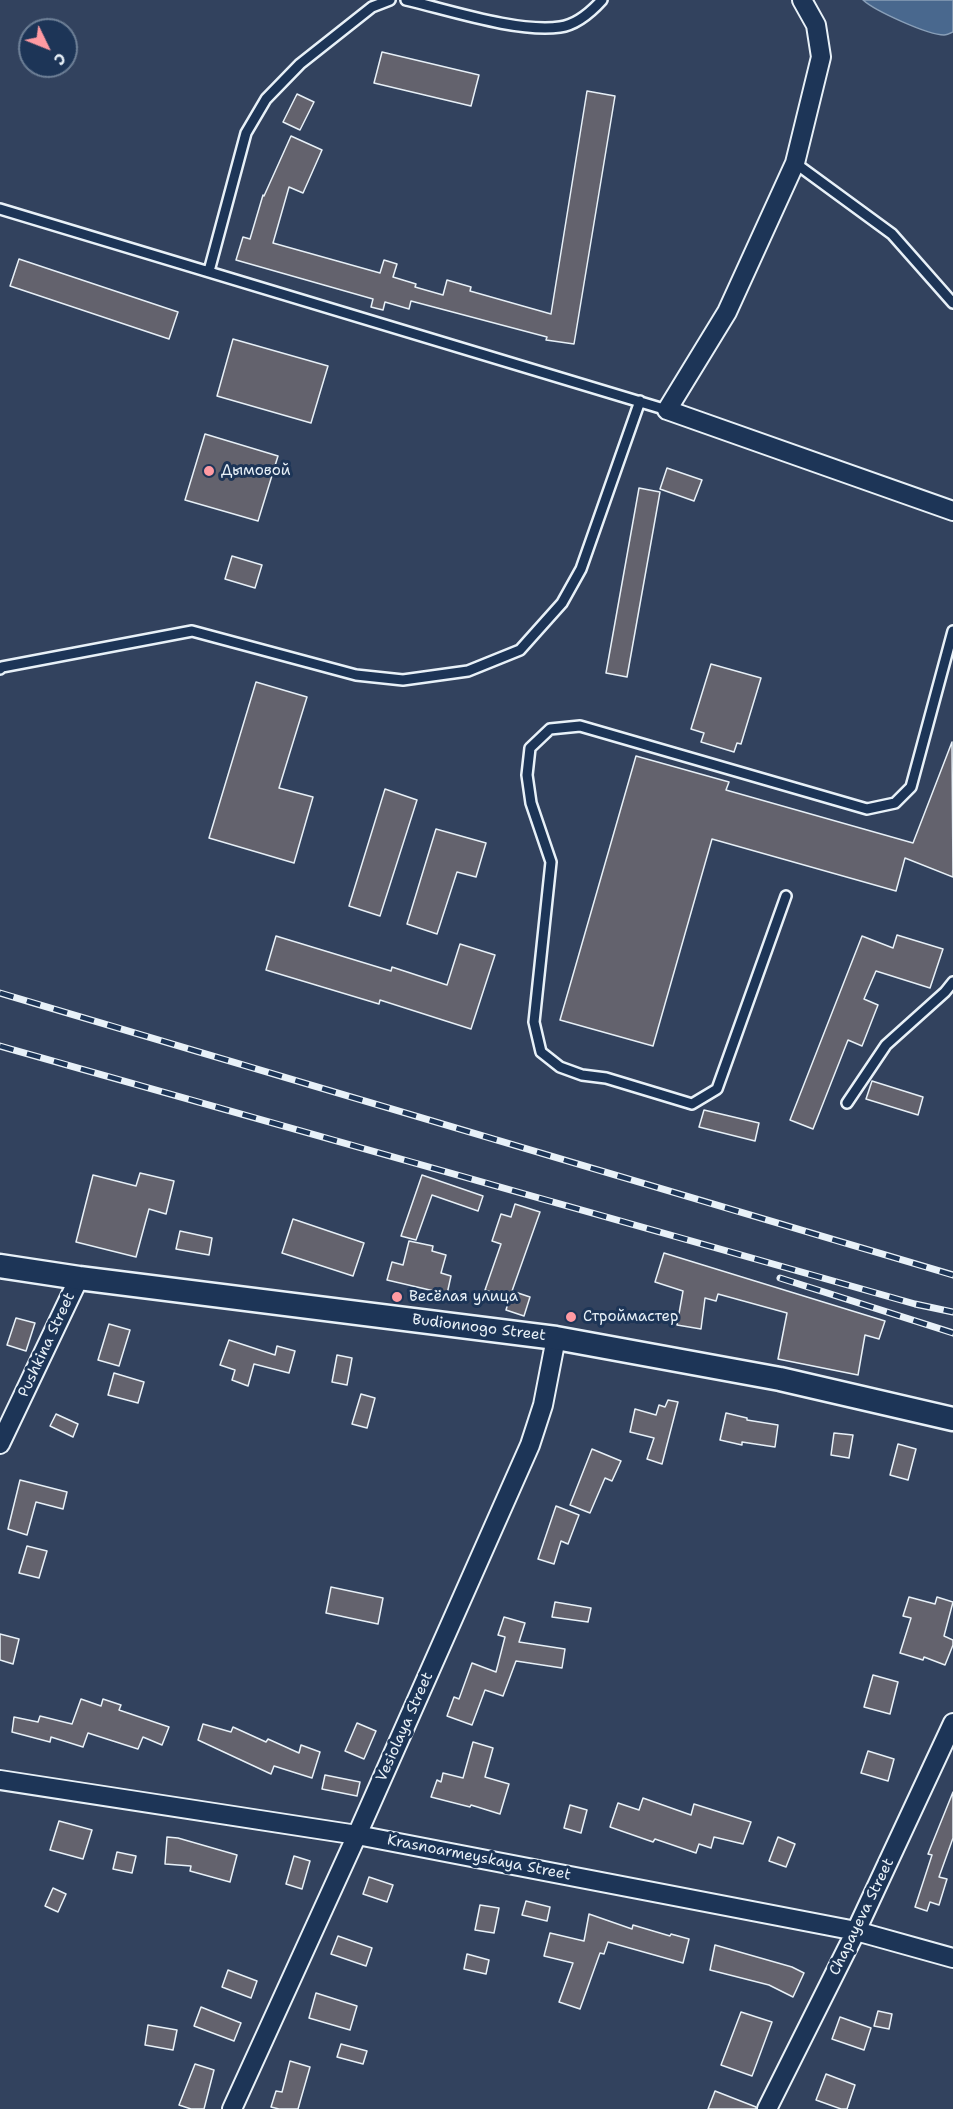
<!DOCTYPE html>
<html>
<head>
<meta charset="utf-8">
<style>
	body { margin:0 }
	#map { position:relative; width:953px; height:2109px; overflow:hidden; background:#32425e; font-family:"Shantell Sans",sans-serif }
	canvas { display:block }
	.north { position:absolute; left:18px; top:18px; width:60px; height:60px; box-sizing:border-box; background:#1d3557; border:2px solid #6e8097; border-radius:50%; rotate:133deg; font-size:16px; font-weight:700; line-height:24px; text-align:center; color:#e8f1f8 }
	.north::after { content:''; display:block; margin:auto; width:21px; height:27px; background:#ff9aa2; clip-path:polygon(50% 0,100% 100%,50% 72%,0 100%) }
</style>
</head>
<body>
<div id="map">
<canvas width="953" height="2109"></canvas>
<div class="north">С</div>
</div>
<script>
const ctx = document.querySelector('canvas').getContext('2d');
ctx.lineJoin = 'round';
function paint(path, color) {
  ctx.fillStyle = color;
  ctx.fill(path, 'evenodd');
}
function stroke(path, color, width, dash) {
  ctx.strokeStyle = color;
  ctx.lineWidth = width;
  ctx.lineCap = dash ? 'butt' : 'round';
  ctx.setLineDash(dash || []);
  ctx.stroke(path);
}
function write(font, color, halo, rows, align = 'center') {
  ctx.font = font + ' "Shantell Sans",sans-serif';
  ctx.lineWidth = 6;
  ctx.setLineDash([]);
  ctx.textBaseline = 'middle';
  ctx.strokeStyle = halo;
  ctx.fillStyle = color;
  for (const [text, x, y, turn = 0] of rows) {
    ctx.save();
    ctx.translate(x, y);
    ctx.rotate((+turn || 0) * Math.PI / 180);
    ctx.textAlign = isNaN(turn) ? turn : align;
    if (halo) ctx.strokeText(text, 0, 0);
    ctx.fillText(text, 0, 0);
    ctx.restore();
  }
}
const water = new Path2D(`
	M 863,0 L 953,0 L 953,32 C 951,33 946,35 944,35 C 928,35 875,11 863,0 Z`);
paint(water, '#49688e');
stroke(water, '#899fb8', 1.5);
const building = new Path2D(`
	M 382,52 L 479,75 L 471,106 L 374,83 Z
	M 587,91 L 615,96 L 574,344 L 546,340 L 547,337 L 411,301 L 409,309 L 385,302 L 383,310 L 371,307 L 373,299 L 236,260 L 243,237 L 250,239 L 263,195 L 264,196 L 291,136 L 322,150 L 303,193 L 289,187 L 273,243 L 380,273 L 384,260 L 397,264 L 393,277 L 416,284 L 415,287 L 443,295 L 447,280 L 471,287 L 470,291 L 551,314 Z
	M 297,94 L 314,102 L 300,130 L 283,122 Z
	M 19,259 L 178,312 L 169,339 L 10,286 Z
	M 233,339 L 328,366 L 311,423 L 217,396 Z
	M 205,434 L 278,456 L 258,521 L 185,500 Z
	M 667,468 L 702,480 L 694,501 L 660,489 Z
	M 639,488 L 660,492 L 627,677 L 606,673 Z
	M 232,556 L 262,565 L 255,588 L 225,579 Z
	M 711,664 L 761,678 L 741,744 L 737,743 L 734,752 L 701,742 L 704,733 L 691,729 Z
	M 256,682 L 307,697 L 279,788 L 313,797 L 294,863 L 209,838 Z
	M 952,742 L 953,877 L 905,858 L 896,891 L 712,839 L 653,1046 L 560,1020 L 636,756 L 729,782 L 726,790 L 913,843 Z
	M 385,789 L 417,800 L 380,916 L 349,906 Z
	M 436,829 L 486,843 L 476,877 L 457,872 L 437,934 L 407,924 Z
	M 897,935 L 943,949 L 930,988 L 876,971 L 864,999 L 878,1005 L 862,1046 L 848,1040 L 813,1129 L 790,1120 L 862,936 L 893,948 Z
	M 276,936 L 391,971 L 392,967 L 447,985 L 460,944 L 495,955 L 471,1029 L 380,1000 L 379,1004 L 266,970 Z
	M 872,1081 L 923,1097 L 918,1115 L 866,1099 Z
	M 704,1110 L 759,1123 L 755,1141 L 699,1127 Z
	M 140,1173 L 174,1181 L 166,1214 L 149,1209 L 136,1257 L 76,1242 L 93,1175 L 136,1186 Z
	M 422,1175 L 483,1196 L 478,1211 L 432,1195 L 416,1240 L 401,1236 Z
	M 515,1204 L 540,1212 L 512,1291 L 530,1297 L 524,1316 L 506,1310 L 511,1293 L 509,1298 L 485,1290 L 501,1244 L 492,1241 L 501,1214 L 511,1217 Z
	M 293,1219 L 364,1243 L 353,1276 L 282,1253 Z
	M 180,1231 L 212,1238 L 209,1255 L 176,1249 Z
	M 409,1241 L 433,1246 L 432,1251 L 446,1255 L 441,1273 L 451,1276 L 447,1294 L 387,1280 L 392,1262 L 403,1265 Z
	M 664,1253 L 885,1321 L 879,1339 L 865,1335 L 858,1375 L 778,1359 L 787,1313 L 718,1294 L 716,1301 L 705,1298 L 701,1329 L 677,1325 L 683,1291 L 655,1282 Z
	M 16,1318 L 35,1323 L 26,1351 L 7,1345 Z
	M 109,1324 L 130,1330 L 119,1366 L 98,1360 Z
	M 229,1340 L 275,1355 L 277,1346 L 295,1351 L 289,1373 L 254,1364 L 248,1386 L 232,1380 L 235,1370 L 220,1365 Z
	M 337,1355 L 352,1358 L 347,1385 L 332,1382 Z
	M 114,1373 L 144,1382 L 138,1403 L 108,1395 Z
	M 361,1394 L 375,1398 L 367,1428 L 352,1424 Z
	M 668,1400 L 678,1402 L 662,1464 L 647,1459 L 654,1438 L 630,1432 L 635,1409 L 656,1415 L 659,1405 L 665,1407 Z
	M 726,1413 L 747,1418 L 747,1420 L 778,1425 L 775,1447 L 742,1442 L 742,1445 L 720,1440 Z
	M 56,1414 L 78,1424 L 73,1437 L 50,1426 Z
	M 834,1433 L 853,1435 L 849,1458 L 831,1455 Z
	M 898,1444 L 916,1449 L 908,1480 L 890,1475 Z
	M 592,1449 L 621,1461 L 612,1481 L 605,1478 L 590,1513 L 570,1505 Z
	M 20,1480 L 67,1492 L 63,1509 L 36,1502 L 27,1535 L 8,1529 Z
	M 556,1506 L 579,1515 L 568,1544 L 561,1541 L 554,1564 L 538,1559 Z
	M 27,1546 L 47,1551 L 39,1578 L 19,1573 Z
	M 331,1587 L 383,1598 L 378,1624 L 326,1613 Z
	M 909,1597 L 935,1604 L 937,1597 L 953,1602 L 944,1636 L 953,1640 L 953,1645 L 945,1665 L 924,1657 L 923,1660 L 900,1653 L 911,1618 L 903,1616 Z
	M 555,1602 L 591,1608 L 588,1622 L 552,1617 Z
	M 504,1617 L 525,1623 L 519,1642 L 565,1649 L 562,1668 L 516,1661 L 503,1696 L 485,1690 L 472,1725 L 447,1716 L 454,1697 L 459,1699 L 472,1663 L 496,1672 L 505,1637 L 498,1635 Z
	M 0,1634 L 19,1639 L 13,1664 L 0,1660 Z
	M 873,1675 L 898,1682 L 890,1714 L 864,1707 Z
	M 81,1699 L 101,1706 L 103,1699 L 121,1705 L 119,1710 L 169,1727 L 162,1745 L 143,1737 L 138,1749 L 88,1733 L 83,1747 L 51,1737 L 50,1742 L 12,1732 L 14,1717 L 38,1722 L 40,1716 L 72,1724 Z
	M 357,1723 L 376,1731 L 364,1759 L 345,1751 Z
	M 203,1724 L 231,1732 L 233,1727 L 266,1742 L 268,1739 L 299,1753 L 301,1745 L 320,1752 L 312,1778 L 274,1766 L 271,1774 L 198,1740 Z
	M 473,1742 L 493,1748 L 485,1777 L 509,1784 L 500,1814 L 471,1805 L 470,1807 L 431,1797 L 437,1780 L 441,1782 L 443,1773 L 463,1778 Z
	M 868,1751 L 894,1759 L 888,1781 L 861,1773 Z
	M 325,1775 L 360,1782 L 357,1796 L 322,1789 Z
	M 953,1792 L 953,1838 L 939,1877 L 947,1879 L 939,1905 L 930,1902 L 927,1911 L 915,1907 L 932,1855 L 928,1854 Z
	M 643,1798 L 691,1815 L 694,1804 L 751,1822 L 743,1844 L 714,1837 L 711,1848 L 699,1844 L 696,1853 L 655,1839 L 653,1842 L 610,1827 L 618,1803 L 639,1810 Z
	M 570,1805 L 587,1810 L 581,1833 L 564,1828 Z
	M 59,1821 L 92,1830 L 83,1859 L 50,1850 Z
	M 167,1837 L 178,1838 L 237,1855 L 230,1882 L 190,1871 L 191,1866 L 165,1864 Z
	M 778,1837 L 795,1844 L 786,1867 L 769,1861 Z
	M 117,1852 L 136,1856 L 132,1873 L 113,1869 Z
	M 294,1856 L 310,1861 L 302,1889 L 286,1884 Z
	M 369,1877 L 393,1885 L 387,1902 L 363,1894 Z
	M 53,1888 L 66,1894 L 58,1912 L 45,1906 Z
	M 526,1901 L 550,1907 L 547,1921 L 522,1915 Z
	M 480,1905 L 499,1908 L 494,1933 L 475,1930 Z
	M 589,1914 L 632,1929 L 633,1925 L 670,1936 L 671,1934 L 689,1939 L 683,1963 L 608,1942 L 604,1954 L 600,1953 L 580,2009 L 559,2002 L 573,1963 L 544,1956 L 550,1933 L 584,1941 Z
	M 338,1936 L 372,1948 L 366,1966 L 331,1954 Z
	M 715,1945 L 792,1967 L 804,1973 L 793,1997 L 769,1985 L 710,1970 Z
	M 467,1954 L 489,1960 L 486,1974 L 464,1969 Z
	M 228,1970 L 257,1981 L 251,1998 L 222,1987 Z
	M 316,1993 L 357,2006 L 350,2030 L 309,2018 Z
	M 201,2007 L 241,2023 L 234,2041 L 194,2026 Z
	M 878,2011 L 892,2014 L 889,2029 L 874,2026 Z
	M 741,2012 L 772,2022 L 752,2076 L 721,2065 Z
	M 840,2017 L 871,2028 L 864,2050 L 832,2039 Z
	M 148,2025 L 177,2030 L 173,2050 L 145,2045 Z
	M 341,2044 L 367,2051 L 363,2064 L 337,2057 Z
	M 290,2061 L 310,2067 L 298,2109 L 279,2109 L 271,2107 L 276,2091 L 282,2092 Z
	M 195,2064 L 214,2070 L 204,2109 L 191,2109 L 179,2105 Z
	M 826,2074 L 855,2085 L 847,2109 L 841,2109 L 816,2100 Z
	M 715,2091 L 756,2107 L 756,2109 L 708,2109 Z`);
paint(building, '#63626d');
stroke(building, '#e8f1f8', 1.5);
const service = new Path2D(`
	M 406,0 C 449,10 518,33 560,27 C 576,25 592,11 602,0
	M 795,163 L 892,234 L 953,303
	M 0,209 L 667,410
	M 209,271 L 246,133 L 266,99 L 300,64 L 372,7 L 390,0
	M 0,669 L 2,667 L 192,631 L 356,675 L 403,680 L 468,671 L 520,650 L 562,603 L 581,569 L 640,401
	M 786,896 L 717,1089 L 692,1104 L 606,1078 L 582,1075 L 560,1067 L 541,1052 L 534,1022 L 551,862 L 531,803 L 527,775 L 530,748 L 550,729 L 580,726 L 867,809 L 895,803 L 911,787 L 953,631
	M 847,1103 L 886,1045 L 945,992 L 953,982`);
const minor = new Path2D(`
	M 802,0 L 816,25 L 821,57 L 795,163 L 727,312 L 667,410 L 953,511
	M 0,1444 L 79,1278
	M 0,1780 L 357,1835 L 856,1931 L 953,1958
	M 232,2109 L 357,1835 L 530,1445 L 543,1405 L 556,1338
	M 767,2109 L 856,1931 L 953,1723`);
const tertiary = new Path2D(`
	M 0,1266 L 79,1278 L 556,1338 L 780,1379 L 953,1419`);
stroke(service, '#e8f1f8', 14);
stroke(minor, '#e8f1f8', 22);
stroke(tertiary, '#e8f1f8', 27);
stroke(service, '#1d3557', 9);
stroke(minor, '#1d3557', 18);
stroke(tertiary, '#1d3557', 22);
const rail = new Path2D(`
	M 0,993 L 953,1275
	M 0,1046 L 915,1304 L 953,1312
	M 780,1278 L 953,1333`);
stroke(rail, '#e8f1f8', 7);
stroke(rail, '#1d3557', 4.5, [14]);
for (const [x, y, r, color] of [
	[209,471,6,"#ff9aa2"],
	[397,1297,6,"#ff9aa2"],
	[571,1317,6,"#ff9aa2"]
]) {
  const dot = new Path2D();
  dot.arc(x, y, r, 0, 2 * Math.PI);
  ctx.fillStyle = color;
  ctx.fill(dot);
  stroke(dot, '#1d3557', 2);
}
write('15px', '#e8f1f8', '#1d3557', [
	["Дымовой",221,471],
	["Весёлая улица",409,1297],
	["Строймастер",583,1317]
], 'left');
write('15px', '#e8f1f8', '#1d3557', [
	["Budionnogo Street",479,1328,7],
	["Pushkina Street",47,1345,-65],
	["Vesiolaya Street",405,1727,-66],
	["Krasnoarmeyskaya Street",479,1858,11],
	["Chapayeva Street",862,1917,-64]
]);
</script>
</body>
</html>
